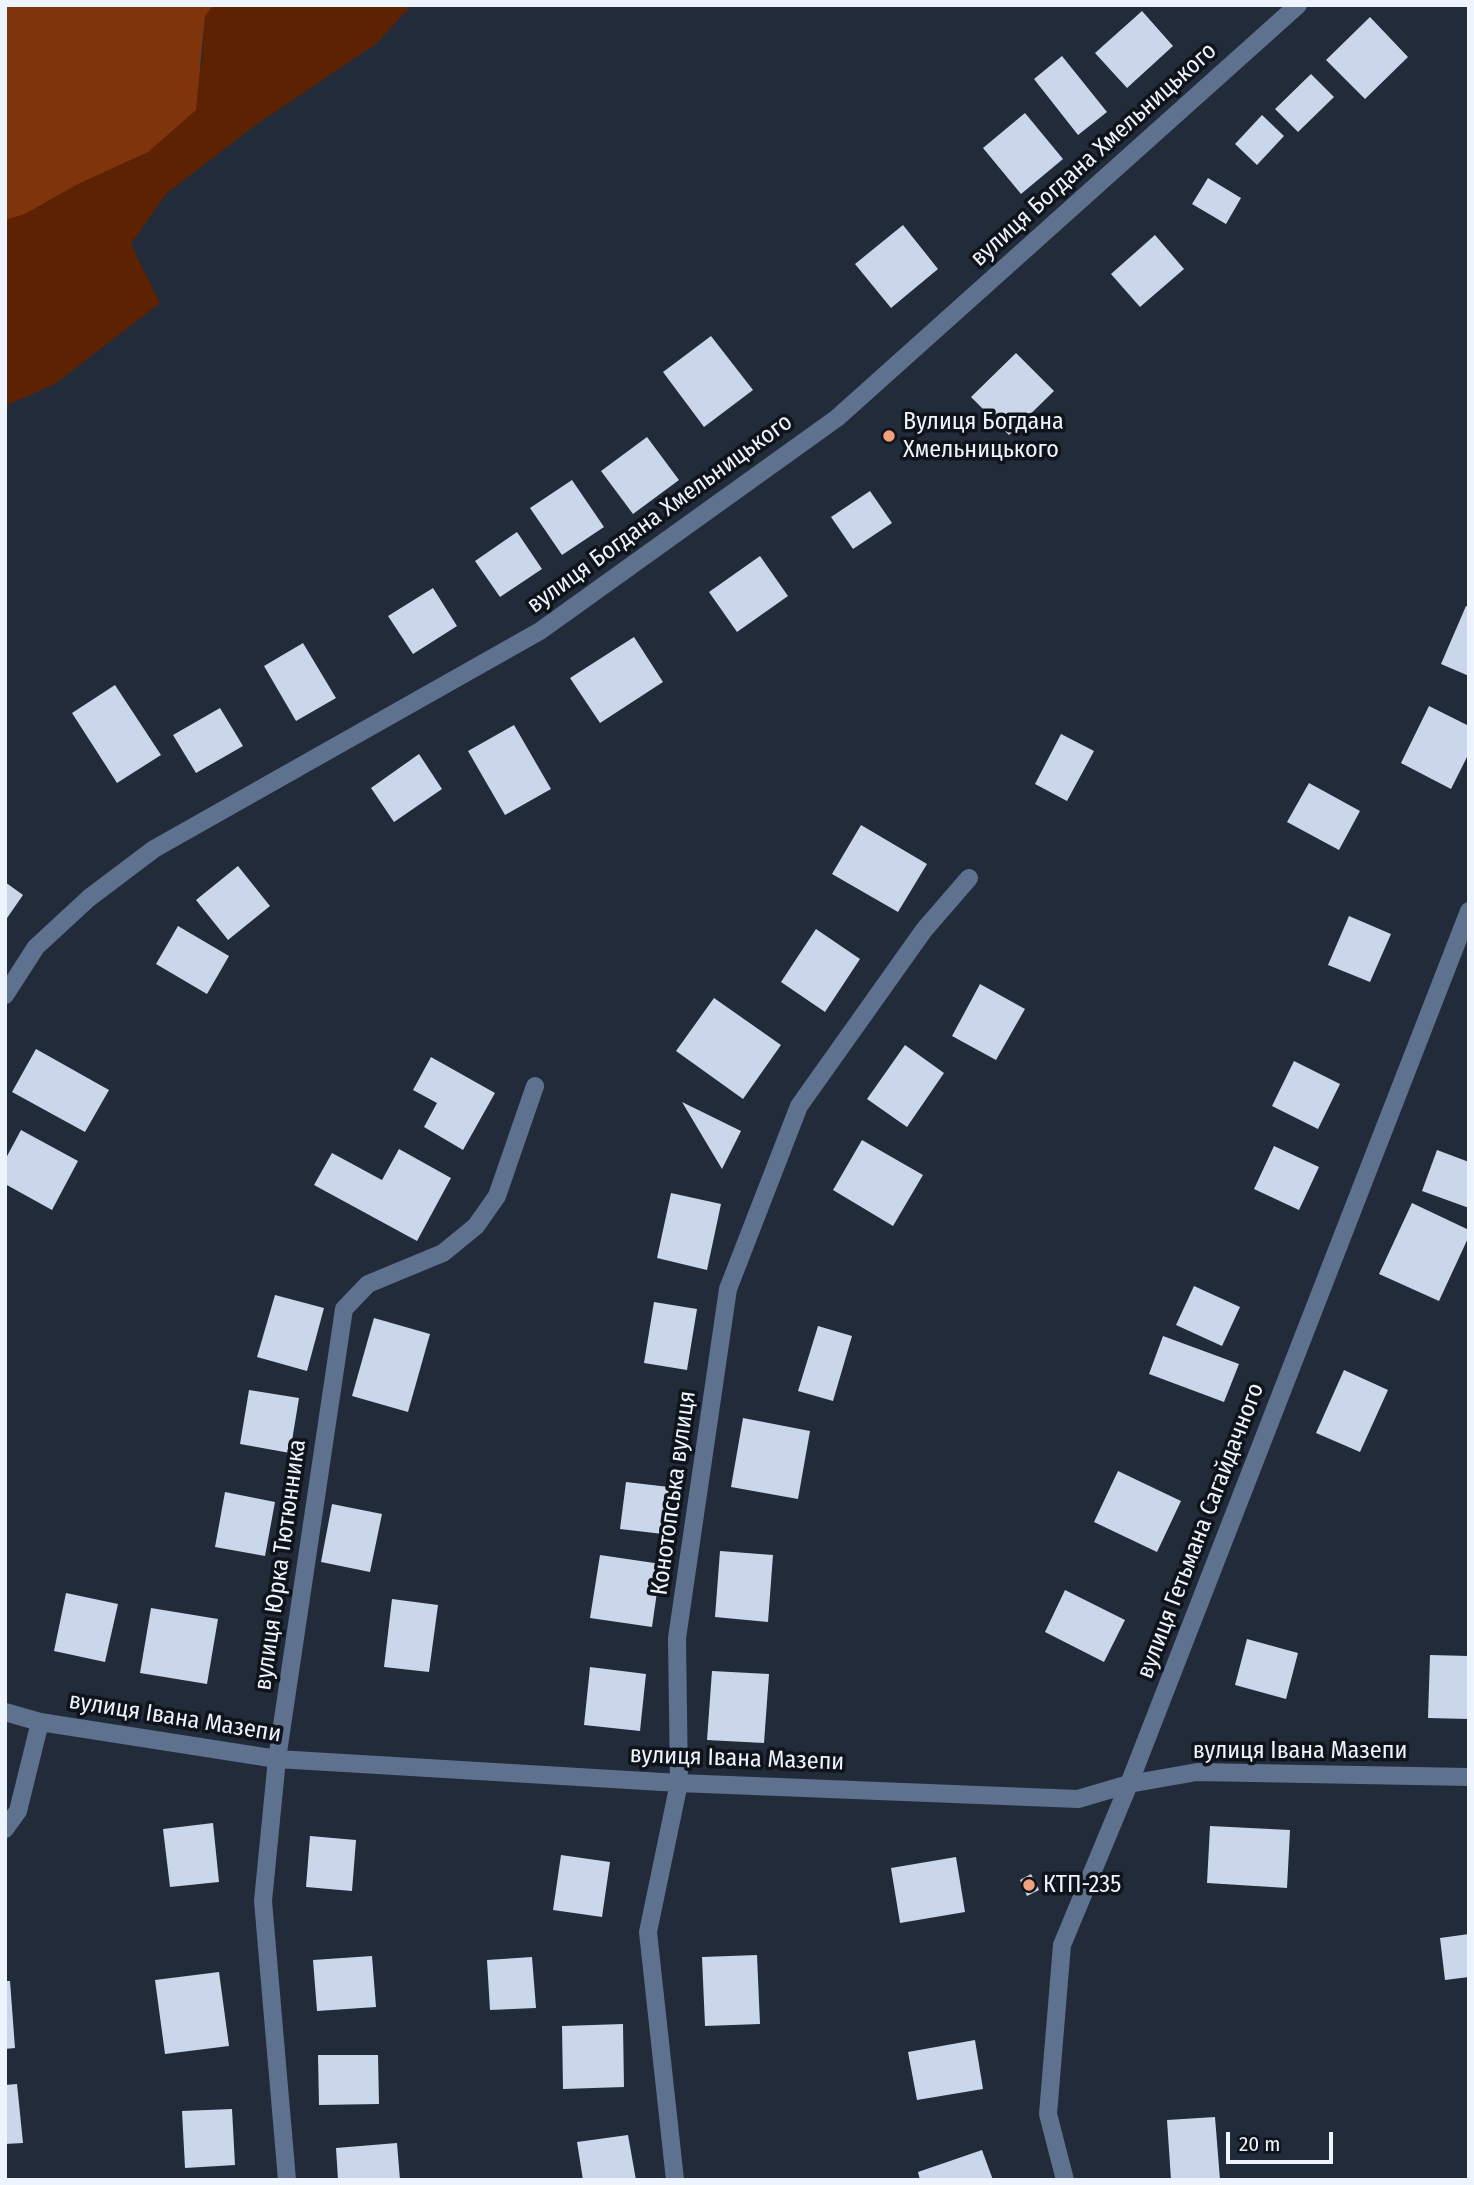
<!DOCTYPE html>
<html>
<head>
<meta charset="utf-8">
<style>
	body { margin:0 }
	#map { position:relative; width:1474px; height:2185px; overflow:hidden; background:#222b39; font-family:"Fira Sans Condensed",sans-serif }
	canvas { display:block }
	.frame { position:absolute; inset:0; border:7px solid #edf4fd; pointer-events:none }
	.scale { position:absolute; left:1226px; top:2132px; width:107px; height:32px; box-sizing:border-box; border:4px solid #edf4fd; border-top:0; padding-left:9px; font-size:21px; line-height:24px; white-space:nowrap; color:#edf4fd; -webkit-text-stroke:5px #0f131a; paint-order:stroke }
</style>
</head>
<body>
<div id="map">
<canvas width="1474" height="2185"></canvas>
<div class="frame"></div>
<div class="scale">20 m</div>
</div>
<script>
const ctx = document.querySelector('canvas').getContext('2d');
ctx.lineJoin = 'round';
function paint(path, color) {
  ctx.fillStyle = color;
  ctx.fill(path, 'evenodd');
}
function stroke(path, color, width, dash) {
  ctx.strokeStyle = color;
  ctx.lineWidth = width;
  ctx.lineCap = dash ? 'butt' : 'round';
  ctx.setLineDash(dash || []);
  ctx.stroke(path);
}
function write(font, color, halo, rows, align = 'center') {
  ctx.font = font + ' "Fira Sans Condensed",sans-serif';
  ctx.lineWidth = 7;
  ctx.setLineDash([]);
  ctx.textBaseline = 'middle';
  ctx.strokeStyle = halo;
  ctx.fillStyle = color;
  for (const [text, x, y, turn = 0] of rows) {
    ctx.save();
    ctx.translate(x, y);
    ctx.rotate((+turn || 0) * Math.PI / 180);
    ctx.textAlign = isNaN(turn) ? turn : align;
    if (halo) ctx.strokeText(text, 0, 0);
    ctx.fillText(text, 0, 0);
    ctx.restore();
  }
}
paint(new Path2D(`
	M 213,5 L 412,5 L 376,44 L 257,124 L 166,194 L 131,244 L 160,303 L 55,384 L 5,406 L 5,220 C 85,195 143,122 202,65 L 205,15 Z`), '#5d2202');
paint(new Path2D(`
	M 5,5 L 213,5 L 205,16 L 196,110 L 148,152 L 78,184 L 25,214 L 5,220 Z`), '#7f340b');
paint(new Path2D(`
	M 1142,11 L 1173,46 L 1127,88 L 1095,53 Z
	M 1370,17 L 1408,57 L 1365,99 L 1326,60 Z
	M 1062,56 L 1107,112 L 1078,135 L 1034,79 Z
	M 1311,74 L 1334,97 L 1298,132 L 1275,109 Z
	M 1025,113 L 1063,159 L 1021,194 L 983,148 Z
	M 1262,115 L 1284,136 L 1257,165 L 1235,144 Z
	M 1208,178 L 1241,198 L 1226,224 L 1192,204 Z
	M 903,225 L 938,269 L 891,308 L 855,264 Z
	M 1155,235 L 1184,269 L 1140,307 L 1111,274 Z
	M 711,336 L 753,390 L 704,427 L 663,372 Z
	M 1016,353 L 1054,391 L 1009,435 L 971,397 Z
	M 647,437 L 679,480 L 633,514 L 601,471 Z
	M 572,480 L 604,527 L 562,555 L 530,508 Z
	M 870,491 L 892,523 L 853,549 L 831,517 Z
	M 517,532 L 542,569 L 500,597 L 475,561 Z
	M 760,556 L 788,596 L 737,632 L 709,592 Z
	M 433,588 L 457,626 L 413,654 L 388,616 Z
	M 1466,606 L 1469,607 L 1469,676 L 1441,664 Z
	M 634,637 L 663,682 L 600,723 L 570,678 Z
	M 303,643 L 336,698 L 296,721 L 264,666 Z
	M 115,685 L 161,755 L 117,783 L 72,713 Z
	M 1429,706 L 1469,726 L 1469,753 L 1451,789 L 1401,763 Z
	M 220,708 L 243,746 L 196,773 L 173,735 Z
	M 514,725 L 551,789 L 505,815 L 468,751 Z
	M 1061,734 L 1094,751 L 1067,801 L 1035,784 Z
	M 419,754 L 442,789 L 394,822 L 371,788 Z
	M 1309,783 L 1360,811 L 1339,850 L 1287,822 Z
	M 861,825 L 927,864 L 898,912 L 832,874 Z
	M 238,866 L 270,906 L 228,940 L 196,900 Z
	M 5,882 L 23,895 L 5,921 Z
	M 1349,916 L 1391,934 L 1370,982 L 1328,965 Z
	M 178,926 L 229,956 L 207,994 L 156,964 Z
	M 816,929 L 860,959 L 825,1012 L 781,982 Z
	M 980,984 L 1025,1009 L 996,1060 L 952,1036 Z
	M 714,998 L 781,1045 L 743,1099 L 676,1051 Z
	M 905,1045 L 944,1073 L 907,1127 L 867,1099 Z
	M 36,1049 L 109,1090 L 85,1132 L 12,1092 Z
	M 431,1057 L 495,1093 L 463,1150 L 424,1127 L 437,1103 L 413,1090 Z
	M 1294,1061 L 1340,1084 L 1318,1129 L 1272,1106 Z
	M 682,1102 L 741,1131 L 722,1169 Z
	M 21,1130 L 78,1161 L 52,1210 L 5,1184 L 5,1160 Z
	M 862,1140 L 923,1175 L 893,1226 L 833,1190 Z
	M 1274,1146 L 1319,1167 L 1299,1210 L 1254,1189 Z
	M 399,1149 L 451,1178 L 417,1241 L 314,1185 L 332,1153 L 382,1180 Z
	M 1437,1150 L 1469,1162 L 1469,1208 L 1422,1191 Z
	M 671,1193 L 721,1204 L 707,1270 L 657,1258 Z
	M 1412,1203 L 1469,1230 L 1469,1236 L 1439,1301 L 1379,1274 Z
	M 1194,1286 L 1240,1307 L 1222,1346 L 1176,1325 Z
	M 275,1295 L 324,1308 L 307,1371 L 257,1357 Z
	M 654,1302 L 697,1309 L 687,1370 L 644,1363 Z
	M 374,1318 L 430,1334 L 408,1412 L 352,1396 Z
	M 818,1326 L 852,1336 L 833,1401 L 798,1391 Z
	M 1163,1336 L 1239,1364 L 1224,1402 L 1149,1374 Z
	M 1344,1370 L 1388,1390 L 1360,1452 L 1316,1433 Z
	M 249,1390 L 299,1398 L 290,1453 L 240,1444 Z
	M 743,1418 L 810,1431 L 798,1499 L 731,1487 Z
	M 1118,1471 L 1181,1501 L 1157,1552 L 1094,1522 Z
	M 626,1482 L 669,1487 L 663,1534 L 620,1529 Z
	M 225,1492 L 275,1502 L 265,1556 L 215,1547 Z
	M 332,1504 L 382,1514 L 370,1572 L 321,1562 Z
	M 720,1551 L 773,1555 L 768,1622 L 715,1617 Z
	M 600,1555 L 661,1564 L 652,1627 L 590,1618 Z
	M 1065,1590 L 1125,1620 L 1104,1662 L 1045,1632 Z
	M 66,1593 L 118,1604 L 105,1662 L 54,1651 Z
	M 392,1599 L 438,1605 L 429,1672 L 384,1667 Z
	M 151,1608 L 218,1619 L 207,1684 L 140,1673 Z
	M 1247,1639 L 1298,1653 L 1286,1699 L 1235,1685 Z
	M 1430,1655 L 1469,1656 L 1469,1719 L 1428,1718 Z
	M 590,1667 L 646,1674 L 640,1731 L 584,1725 Z
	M 712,1671 L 769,1674 L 764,1743 L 707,1740 Z
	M 213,1823 L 219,1882 L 170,1887 L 163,1829 Z
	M 1210,1826 L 1290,1830 L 1287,1888 L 1207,1883 Z
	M 310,1836 L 356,1840 L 352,1891 L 306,1887 Z
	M 561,1855 L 610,1862 L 602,1917 L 553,1910 Z
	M 956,1857 L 965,1912 L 900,1923 L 891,1868 Z
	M 1031,1874 L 1039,1890 L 1027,1896 L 1020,1880 Z
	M 1469,1934 L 1469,1977 L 1445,1980 L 1440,1938 Z
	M 757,1955 L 760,2024 L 705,2026 L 702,1957 Z
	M 372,1956 L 376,2007 L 317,2011 L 313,1960 Z
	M 532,1957 L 536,2008 L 490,2010 L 487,1960 Z
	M 219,1972 L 229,2046 L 165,2054 L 155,1980 Z
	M 5,1981 L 10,1981 L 15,2048 L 5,2049 Z
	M 623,2024 L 624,2087 L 563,2089 L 562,2026 Z
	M 975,2040 L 983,2089 L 917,2100 L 908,2052 Z
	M 318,2055 L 378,2055 L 379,2104 L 319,2105 Z
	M 17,2084 L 23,2143 L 5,2144 L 5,2085 Z
	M 232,2109 L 235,2165 L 185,2168 L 182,2111 Z
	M 1215,2117 L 1220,2180 L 1171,2180 L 1167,2120 Z
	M 628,2135 L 636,2180 L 583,2180 L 577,2142 Z
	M 397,2143 L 400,2180 L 338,2180 L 336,2148 Z
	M 982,2150 L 993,2180 L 920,2180 L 918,2172 Z`), '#cad6e9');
stroke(new Path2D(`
	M 5,995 L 36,947 L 89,898 L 154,849 L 540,631 L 837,418 L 1298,5
	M 5,1712 L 40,1722 L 277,1759 L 679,1783 L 1078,1799 L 1129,1784 L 1197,1772 L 1469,1777
	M 5,1829 L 18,1811 L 40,1722
	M 287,2180 L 263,1901 L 277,1759 L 344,1309 L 368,1284 L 443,1253 L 476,1226 L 497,1196 L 535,1086
	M 675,2180 L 648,1932 L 679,1783 L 677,1638 L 728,1289 L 799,1106 L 924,930 L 969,878
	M 1065,2180 L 1048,2114 L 1062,1945 L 1129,1784 L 1469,911`), '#5e718f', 18);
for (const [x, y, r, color] of [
	[889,436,7,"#f2a17e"],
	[1029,1885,7,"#f2a17e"]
]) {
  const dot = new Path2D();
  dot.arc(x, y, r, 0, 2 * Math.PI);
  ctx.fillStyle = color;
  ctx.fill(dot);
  stroke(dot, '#0f131a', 2.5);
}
write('24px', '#edf4fd', '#0f131a', [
	["вулиця Богдана Хмельницького",1094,155,-42],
	["вулиця Богдана Хмельницького",660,514,-36],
	["Конотопська вулиця",674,1493,-82],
	["вулиця Гетьмана Сагайдачного",1201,1531,-69],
	["вулиця Юрка Тютюнника",281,1565,-82],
	["вулиця Івана Мазепи",175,1718,9],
	["вулиця Івана Мазепи",1300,1751],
	["вулиця Івана Мазепи",737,1759,2]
]);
write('24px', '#edf4fd', '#0f131a', [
	["Вулиця Богдана",903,422],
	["Хмельницького",903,450],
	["КТП-235",1043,1885]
], 'left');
</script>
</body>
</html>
